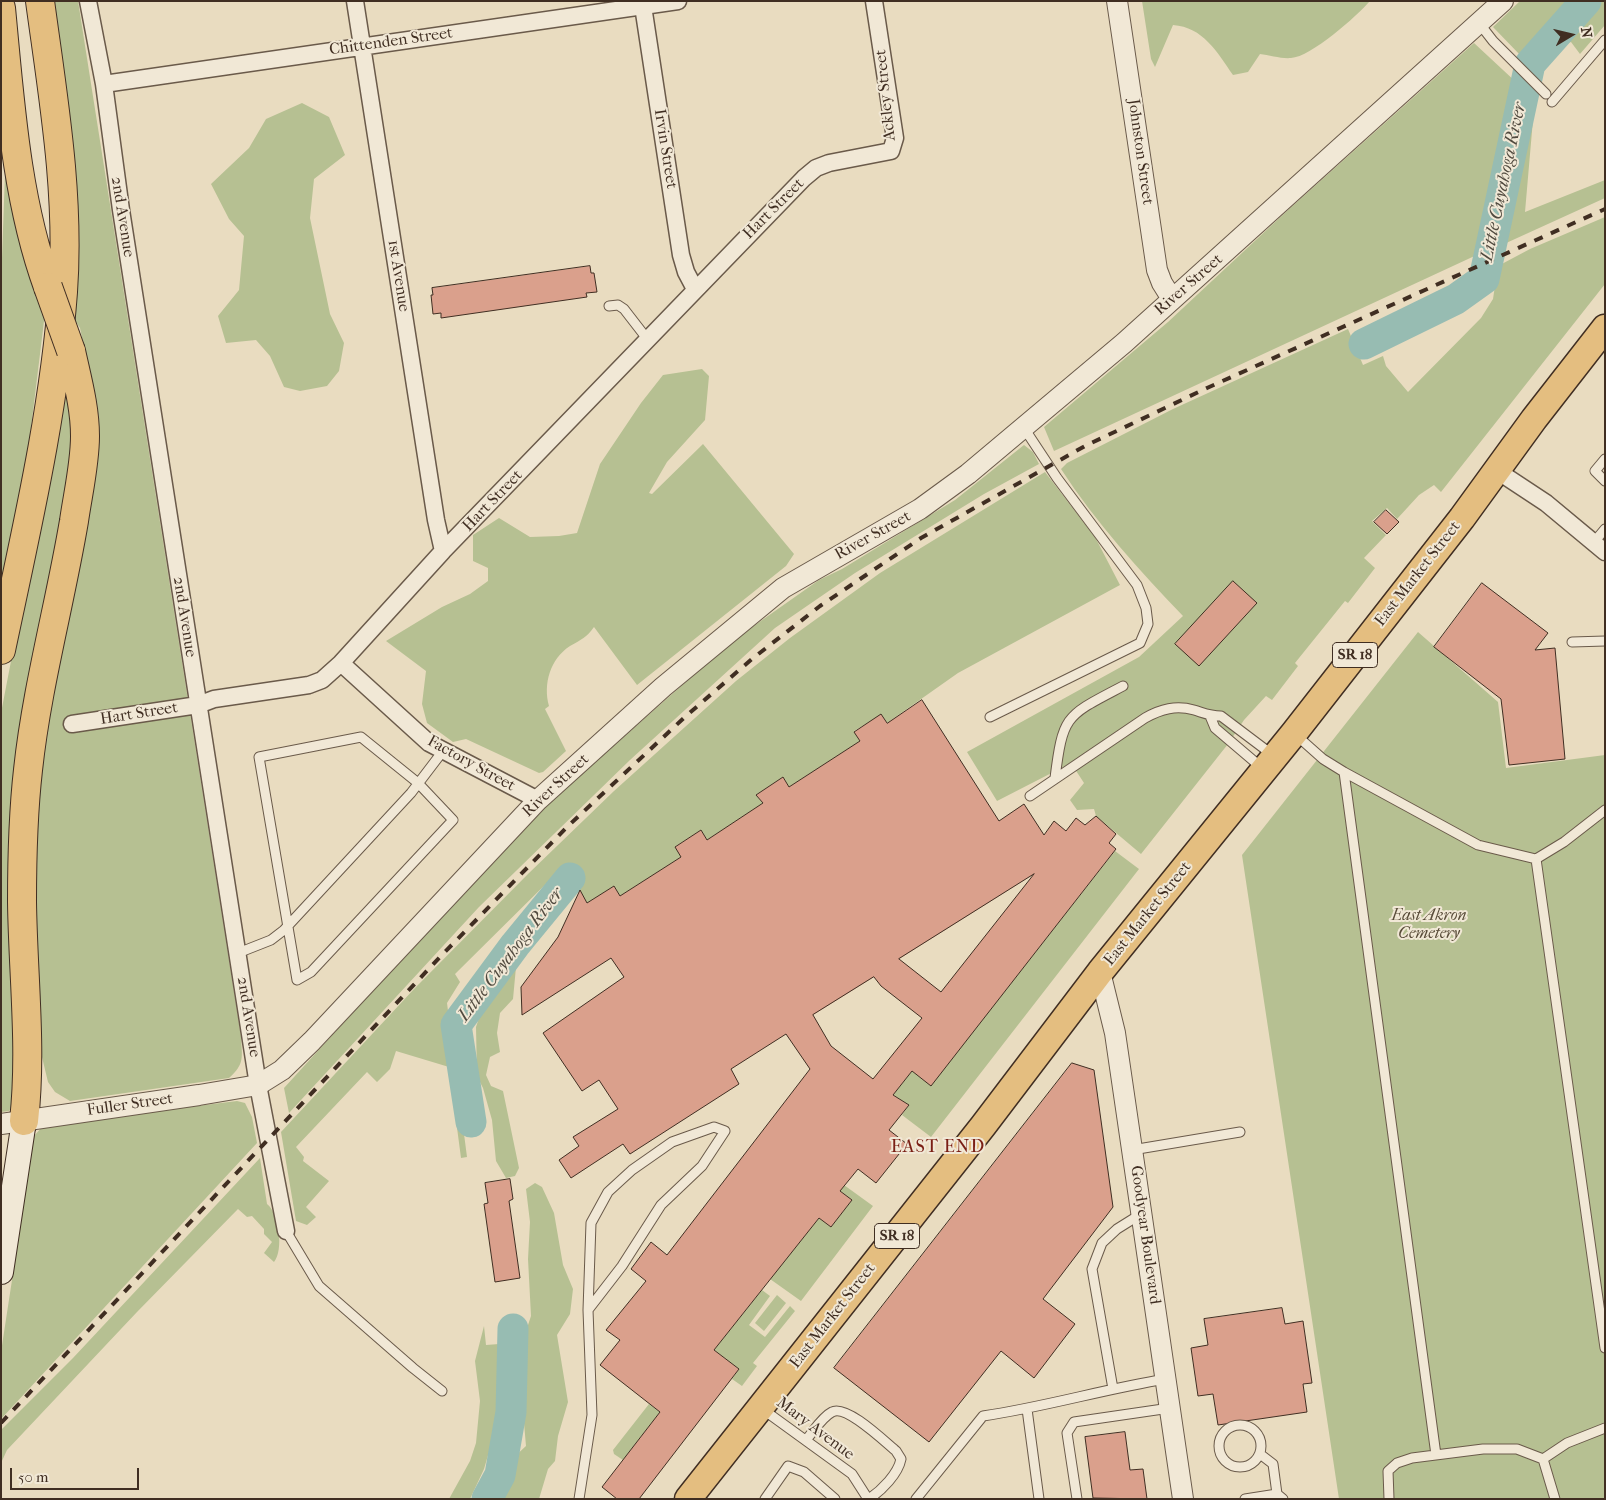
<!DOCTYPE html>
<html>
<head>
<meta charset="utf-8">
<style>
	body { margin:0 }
	#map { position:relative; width:1606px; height:1500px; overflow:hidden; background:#e9dcc0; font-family:"IM FELL French Canon",serif }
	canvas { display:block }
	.frame { position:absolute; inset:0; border:2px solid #402e22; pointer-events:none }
	.north { position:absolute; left:1546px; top:10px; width:50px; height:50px; -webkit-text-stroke:4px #f1e8d6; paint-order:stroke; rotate:81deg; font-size:14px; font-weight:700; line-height:20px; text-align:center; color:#402e22 }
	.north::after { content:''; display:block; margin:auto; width:18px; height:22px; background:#402e22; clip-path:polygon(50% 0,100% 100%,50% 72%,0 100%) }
	.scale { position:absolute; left:10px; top:1468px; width:129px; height:22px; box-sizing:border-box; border:2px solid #402e22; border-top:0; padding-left:6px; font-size:15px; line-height:18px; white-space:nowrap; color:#402e22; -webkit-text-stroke:4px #f1e8d6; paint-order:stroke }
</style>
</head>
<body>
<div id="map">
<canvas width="1606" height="1500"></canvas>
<div class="frame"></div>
<div class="north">N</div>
<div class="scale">50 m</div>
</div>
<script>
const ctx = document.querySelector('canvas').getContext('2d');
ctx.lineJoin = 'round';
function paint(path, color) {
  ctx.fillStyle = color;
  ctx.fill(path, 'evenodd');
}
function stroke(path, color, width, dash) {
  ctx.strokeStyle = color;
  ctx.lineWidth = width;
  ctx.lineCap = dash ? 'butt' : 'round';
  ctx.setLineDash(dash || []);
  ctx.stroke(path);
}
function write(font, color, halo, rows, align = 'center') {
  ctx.font = font + ' "IM FELL French Canon",serif';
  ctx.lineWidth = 4;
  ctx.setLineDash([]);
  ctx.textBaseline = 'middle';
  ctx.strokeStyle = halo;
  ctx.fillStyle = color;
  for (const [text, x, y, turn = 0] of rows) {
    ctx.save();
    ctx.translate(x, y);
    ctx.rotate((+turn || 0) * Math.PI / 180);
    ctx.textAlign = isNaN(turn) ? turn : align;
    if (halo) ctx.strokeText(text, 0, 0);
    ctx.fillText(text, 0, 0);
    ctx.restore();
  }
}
paint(new Path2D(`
	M 54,1 L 78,1 L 241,1037 C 242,1057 245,1064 229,1078 L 70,1101 L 55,1092 L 48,1082 L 41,1053 L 34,916 L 33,833 L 47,711 L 98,461 L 99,418 L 80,328 L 74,319 L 60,39 Z
	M 1142,1 L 1370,1 C 1357,16 1311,57 1291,58 C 1282,59 1269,55 1260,54 L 1248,72 L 1233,75 C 1217,52 1203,27 1173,25 L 1155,67 L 1151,59 Z
	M 1520,1 L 1570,1 L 1521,56 L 1493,27 Z
	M 1599,1 L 1605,1 L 1605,25 L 1580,54 L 1571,42 L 1561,45 L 1563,38 Z
	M 1474,43 L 1517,83 L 1481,253 L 1054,451 L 1044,427 L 1168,322 L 1288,210 Z
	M 1528,94 L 1536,106 L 1534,108 L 1525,212 L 1605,180 L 1605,198 L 1504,244 L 1515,152 L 1528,108 Z
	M 302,103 L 329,117 L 345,155 L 314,179 L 310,218 L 330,314 L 344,343 L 339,371 L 327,386 L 300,391 L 284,387 L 270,356 L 256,340 L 226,343 L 218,316 L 239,290 L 244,236 L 229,219 L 211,184 L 249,148 L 266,119 Z
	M 5,173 L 16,186 L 45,313 L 21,510 L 1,610 L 1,286 Z
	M 1605,217 L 1605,284 L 1441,492 L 1434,485 L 1419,495 L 1397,519 L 1387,508 L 1372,521 L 1386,535 L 1364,558 L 1375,568 L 1348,603 L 1345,601 L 1295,663 L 1298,666 L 1272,700 L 1266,696 L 1244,720 L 1228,744 L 1141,854 L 1096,816 L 1094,809 L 1077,810 L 1070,800 L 1084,783 L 1071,763 L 997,801 L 967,752 L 1139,657 L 1183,616 C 1139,570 1096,523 1061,469 L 1067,463 L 1173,409 L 1348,329 L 1363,365 L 1383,356 L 1386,366 L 1408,392 L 1481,318 L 1493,299 L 1498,266 L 1530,249 Z
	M 702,369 L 709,376 L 705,420 L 667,462 L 649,493 L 652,494 L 703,444 L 794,554 L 786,566 L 637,685 L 594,627 C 586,638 582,639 570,646 C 550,659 543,684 549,706 L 545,709 L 566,751 L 543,772 L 539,773 L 466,739 L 453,742 L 427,723 L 422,704 L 426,671 L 386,641 L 442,607 L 470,594 L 488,581 L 488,568 L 473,561 L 473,535 L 499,518 L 530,537 L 559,536 L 577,533 L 600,464 L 641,403 L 663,375 Z
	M 65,381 L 75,422 L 74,464 L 21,733 L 19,1096 L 9,1111 L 1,1112 L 1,713 Z
	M 1024,445 L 1033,452 L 1039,464 L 984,494 L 855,573 L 775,628 L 630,760 L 479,907 L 289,1113 L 284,1088 L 523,826 L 731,642 L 819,580 L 842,569 L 955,500 Z
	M 1045,472 L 1095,537 L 1120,585 L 958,673 L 887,723 L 881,715 L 854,731 L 860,741 L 789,787 L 783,777 L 756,795 L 763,803 L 707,840 L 701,830 L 676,846 L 681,857 L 620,896 L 614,886 L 587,903 L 563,867 L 455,974 L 460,982 L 447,1003 L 467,1157 L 461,1158 L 449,1067 L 396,1051 L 390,1069 L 377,1082 L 367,1072 L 296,1147 L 304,1157 L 303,1161 L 329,1181 L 306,1207 L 316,1217 L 307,1225 L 296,1221 L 281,1132 L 414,989 L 529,873 L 614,791 L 736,681 L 790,638 L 880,573 Z
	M 1418,632 L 1498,702 L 1506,768 L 1605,755 L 1605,1499 L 1339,1499 L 1242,855 Z
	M 1115,851 L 1139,869 L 931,1137 L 902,1115 L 909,1105 L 893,1095 L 912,1071 L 931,1085 Z
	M 516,967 L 513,999 L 500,1013 L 497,1033 L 500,1052 L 490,1057 L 486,1075 L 491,1086 L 503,1091 L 519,1168 L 515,1176 L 506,1178 L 496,1161 L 492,1120 L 483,1088 L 477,1076 L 476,1027 L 487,994 L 497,978 Z
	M 237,1101 L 245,1103 L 252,1117 L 257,1143 L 1,1419 L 1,1352 L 34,1136 L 42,1127 L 53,1124 Z
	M 260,1158 L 267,1204 C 279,1213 284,1250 274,1262 L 264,1253 L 272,1242 L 264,1234 L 264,1229 L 252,1216 L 247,1217 L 238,1209 L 137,1312 L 7,1450 L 1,1463 L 1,1430 L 73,1358 Z
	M 535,1183 L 542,1187 L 554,1213 L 563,1265 L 573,1289 L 570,1314 L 557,1335 L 568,1402 L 558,1436 L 555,1461 L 548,1469 L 539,1499 L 500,1499 L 512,1459 L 526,1446 L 522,1400 L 524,1373 L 522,1343 L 531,1316 L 528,1259 L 530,1222 L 526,1189 Z
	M 844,1185 L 873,1206 L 801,1301 L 770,1279 L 819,1218 L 831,1227 L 852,1200 L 840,1191 Z
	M 762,1290 L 770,1296 L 749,1325 L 765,1337 L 790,1306 L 795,1311 L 753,1363 L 757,1366 L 742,1386 L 732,1379 L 739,1369 L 714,1350 Z
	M 777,1295 L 786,1303 L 764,1331 L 755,1323 Z
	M 484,1326 L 486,1345 L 499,1344 L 496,1428 L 484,1469 L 470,1499 L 449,1499 L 470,1461 L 476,1443 L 480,1401 L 475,1361 Z
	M 649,1404 L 660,1412 L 623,1460 L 614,1454 L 613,1450 Z`), '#b6c092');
stroke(new Path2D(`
	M 1364,344 L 1456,299 L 1484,279 L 1530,64 L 1586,1
	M 471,1122 L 456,1025 L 515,945 L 570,878
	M 487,1499 L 500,1475 L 511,1412 L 513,1329`), '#97bcb2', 31);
const building = new Path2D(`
	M 590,266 L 591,273 L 594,273 L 597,292 L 586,293 L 587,297 L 441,318 L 441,313 L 433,314 L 431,295 L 433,295 L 432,288 Z
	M 1386,510 L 1399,522 L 1387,534 L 1374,522 Z
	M 1233,581 L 1257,603 L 1199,666 L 1175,644 Z
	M 1482,583 L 1548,633 L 1535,650 L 1555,648 L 1565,759 L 1509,765 L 1501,699 L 1434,647 Z
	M 922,700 L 999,821 L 1024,804 L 1044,835 L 1054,821 L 1066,831 L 1076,818 L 1085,825 L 1096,816 L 1116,834 L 1109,843 L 1116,849 L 931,1086 L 912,1071 L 893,1095 L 909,1105 L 889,1130 L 907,1144 L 876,1183 L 858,1169 L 840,1191 L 852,1200 L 831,1227 L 819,1218 L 714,1350 L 739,1369 L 639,1499 L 617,1499 L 602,1487 L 660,1412 L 600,1365 L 620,1340 L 606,1330 L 646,1281 L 631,1269 L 651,1242 L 667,1255 L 810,1069 L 786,1034 L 731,1069 L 739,1084 L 630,1154 L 623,1144 L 571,1178 L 559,1160 L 579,1146 L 573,1137 L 618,1109 L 599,1080 L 582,1091 L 543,1033 L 624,977 L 611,958 L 522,1015 L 521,987 L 558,937 L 580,890 L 587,903 L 614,886 L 620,896 L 681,857 L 675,847 L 701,830 L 707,840 L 763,803 L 756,795 L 783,777 L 789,787 L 860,741 L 854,732 L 881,714 L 887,723 ZM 1034,874 L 941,992 L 899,959 ZM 874,977 L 881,986 L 922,1018 L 873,1079 L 831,1046 L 813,1015 Z
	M 1072,1063 L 1094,1070 L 1113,1207 L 1043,1299 L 1075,1324 L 1034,1378 L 1001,1351 L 929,1442 L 834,1368 Z
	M 510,1179 L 513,1199 L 509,1201 L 520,1278 L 495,1282 L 484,1204 L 488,1203 L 485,1183 Z
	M 1282,1308 L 1285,1324 L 1303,1321 L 1312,1383 L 1303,1384 L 1307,1412 L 1218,1425 L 1213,1394 L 1198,1396 L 1191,1348 L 1208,1345 L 1204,1319 Z
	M 1125,1432 L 1130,1470 L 1143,1469 L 1147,1499 L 1093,1498 L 1085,1437 Z`);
paint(building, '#daa08c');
stroke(building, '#402e22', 1);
const service = new Path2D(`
	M 1479,23 L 1493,41 L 1546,94
	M 1552,102 L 1605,40
	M 609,306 L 618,305 L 624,309 L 648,340
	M 1605,459 L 1595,471 L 1605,481
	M 1595,541 L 1605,529
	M 1572,642 L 1605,641
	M 1210,716 L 1215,728 L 1262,768
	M 990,717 L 1140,643 L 1148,624 L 1146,608 L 1137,585 L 1057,478 L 1024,428
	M 1296,735 L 1323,759 L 1344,772 L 1478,845 L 1536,859 L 1605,1348
	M 361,737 L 418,783 L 453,820 L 311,972 L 297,980 L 259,757 Z
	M 1344,772 L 1436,1455
	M 1055,778 C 1063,714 1066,716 1123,686
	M 1030,796 L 1145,718 C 1161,709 1176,705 1194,710 C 1204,713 1210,716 1221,716 L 1274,756
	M 1536,859 L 1564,842 L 1605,810
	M 238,953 L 271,940 L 284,930 L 411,793 L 443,751
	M 1132,1150 L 1240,1132
	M 286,1231 L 319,1286 L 413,1368 L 442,1391
	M 1113,1389 L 1092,1269 L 1102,1243 L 1117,1229 L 1141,1214
	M 761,1408 L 852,1474 L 868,1499
	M 1027,1409 L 1039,1499
	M1219 1446a21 21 0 1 1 42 0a21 21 0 1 1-42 0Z
	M 806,1440 C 813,1432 822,1417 832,1412 C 846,1404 884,1441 896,1451 L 901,1459 C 898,1474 882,1490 869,1499
	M 1260,1454 L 1273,1464 L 1277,1494
	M 1543,1459 L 1567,1443 L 1605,1428
	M 579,1499 L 592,1415 L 588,1310 L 591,1223 L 608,1192 L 632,1170 L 672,1142 L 714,1127 L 725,1131 L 702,1166 L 661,1205 L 622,1266 L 588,1310
	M 765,1499 L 788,1466 L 804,1472 L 835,1499
	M 916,1499 L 983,1416 C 1045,1407 1104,1389 1166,1379
	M 1077,1499 L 1067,1433 L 1074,1422 L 1170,1408
	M 1245,1499 L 1277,1494 L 1283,1499
	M 1389,1499 L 1388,1471 L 1397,1463 L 1412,1458 L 1483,1449 L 1517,1449 L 1543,1459 L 1555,1499`);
const minor = new Path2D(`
	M 88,1 L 104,84 L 121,210 L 258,1085 L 286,1231
	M 355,1 L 436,520 L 443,551
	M 643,6 L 681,255 L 686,272 L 695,289
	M 104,84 L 678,1
	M 1496,470 L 1546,503 L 1605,552
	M 341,663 L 429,743 L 538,800
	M 72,724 L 198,705 L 214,699 L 309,685 L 322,680 L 341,663 L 443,551 L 804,178 L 816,168 L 829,163 L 891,151 L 895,138 L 874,1`);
const tertiary = new Path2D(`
	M 1117,1 L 1157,270 L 1162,283 L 1172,299
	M 1100,972 L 1115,1033 L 1183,1499
	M 1,1124 L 199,1095 L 258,1085 L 282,1070 L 312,1041 L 538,800 L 663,687 L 783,588 L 920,509 L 968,474 L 1124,343 L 1503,1`);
const secondary = new Path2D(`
	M 1,1272 L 24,1121`);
const primary = new Path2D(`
	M 688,1499 L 983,1126 L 1100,972 L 1294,733 L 1462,518 L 1534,419 L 1605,328`);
const motorway = new Path2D(`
	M 1,8 C 10,101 16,199 48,287
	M 1,650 C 26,531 54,413 63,292 C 70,194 53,97 40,1
	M 24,1121 C 32,1048 23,976 22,902 C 22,858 23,814 28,770 C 37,686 60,604 74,521 C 78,493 85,464 85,436 C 85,407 77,379 71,351`);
stroke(service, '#6a5a4a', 11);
stroke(minor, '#6a5a4a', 19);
stroke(tertiary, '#6a5a4a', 22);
stroke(secondary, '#402e22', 26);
stroke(primary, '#402e22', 29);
stroke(motorway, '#402e22', 30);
stroke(service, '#f1e8d6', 9);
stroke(minor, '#f1e8d6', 16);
stroke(tertiary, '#f1e8d6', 20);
stroke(secondary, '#f1e8d6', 24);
stroke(primary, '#e4be80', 26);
stroke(motorway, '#e4be80', 28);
stroke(new Path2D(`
	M 1,1423 L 440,957 L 567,827 L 686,716 L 752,659 L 820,606 L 921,538 L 1085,446 L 1207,388 L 1605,209`), '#402e22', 4, [9, 9]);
const motorwayBridge = new Path2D(`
	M 48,287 L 71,351`);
stroke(motorwayBridge, '#402e22', 30, []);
stroke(motorwayBridge, '#e4be80', 28);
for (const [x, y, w] of [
	[1355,655,45],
	[897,1236,45]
]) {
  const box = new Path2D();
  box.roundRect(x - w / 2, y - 12.5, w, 25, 4);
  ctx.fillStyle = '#f1e8d6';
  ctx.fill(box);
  stroke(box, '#402e22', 1);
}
write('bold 15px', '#402e22', null, [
	["SR 18",1355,655],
	["SR 18",897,1236]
]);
write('16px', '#402e22', '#f1e8d6', [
	["Chittenden Street",391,42,-8],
	["Ackley Street",886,95,-96],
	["Irvin Street",665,149,81],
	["Johnston Street",1140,152,82],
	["Hart Street",774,209,-45],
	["2nd Avenue",122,217,81],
	["1st Avenue",398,276,81],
	["River Street",1189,285,-41],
	["Hart Street",493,501,-46],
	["River Street",873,536,-29],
	["East Market Street",1418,574,-52],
	["2nd Avenue",184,617,81],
	["Hart Street",139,714,-9],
	["Factory Street",471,764,29],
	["River Street",556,786,-43],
	["East Market Street",1148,914,-51],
	["2nd Avenue",248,1017,81],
	["Fuller Street",130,1105,-8],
	["Goodyear Boulevard",1145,1235,82],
	["East Market Street",833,1316,-52],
	["Mary Avenue",815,1429,37]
]);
write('italic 16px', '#584b38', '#f1e8d6', [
	["East Akron",1429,916],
	["Cemetery",1429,934]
]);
write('italic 18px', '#514a3f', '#f1e8d6', [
	["Little Cuyahoga River",1504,182,-78],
	["Little Cuyahoga River",511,955,-53]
]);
ctx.letterSpacing = '1px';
write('18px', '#7a1f14', '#f1e8d6', [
	["EAST END",938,1148]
]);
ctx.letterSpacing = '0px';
</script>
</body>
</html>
